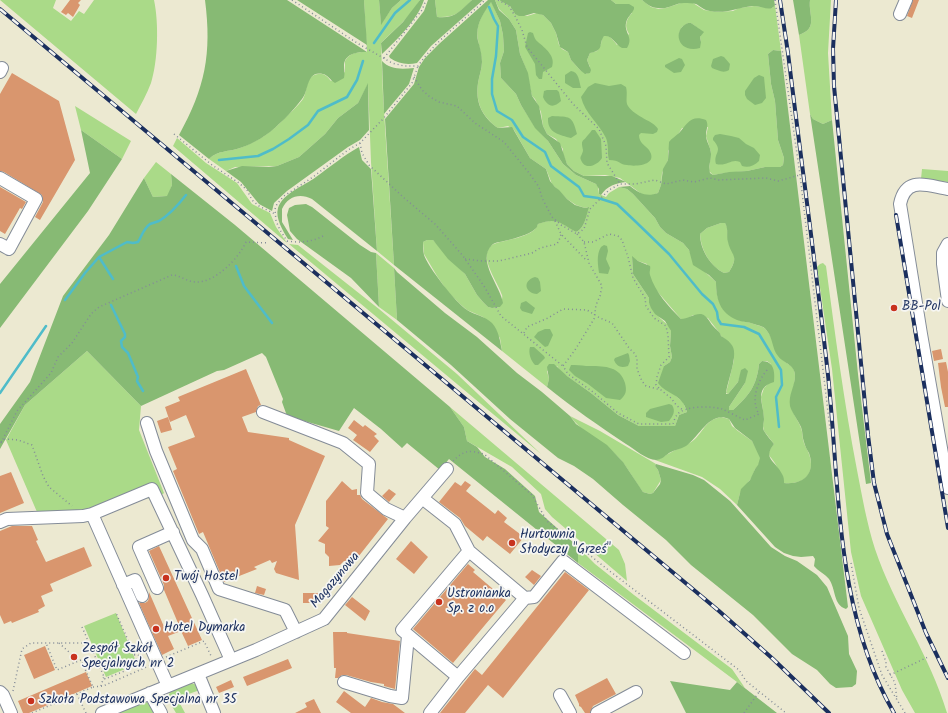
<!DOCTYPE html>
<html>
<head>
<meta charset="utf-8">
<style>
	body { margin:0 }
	canvas { display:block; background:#ece9d1 }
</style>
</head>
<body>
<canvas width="948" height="713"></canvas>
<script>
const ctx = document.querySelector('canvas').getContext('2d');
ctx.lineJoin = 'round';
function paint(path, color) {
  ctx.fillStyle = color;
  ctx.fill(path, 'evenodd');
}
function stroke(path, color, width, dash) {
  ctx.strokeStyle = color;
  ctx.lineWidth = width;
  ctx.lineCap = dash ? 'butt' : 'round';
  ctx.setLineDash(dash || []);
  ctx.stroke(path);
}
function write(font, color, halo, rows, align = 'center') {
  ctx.font = font + ' Kalam,sans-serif';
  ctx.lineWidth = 3.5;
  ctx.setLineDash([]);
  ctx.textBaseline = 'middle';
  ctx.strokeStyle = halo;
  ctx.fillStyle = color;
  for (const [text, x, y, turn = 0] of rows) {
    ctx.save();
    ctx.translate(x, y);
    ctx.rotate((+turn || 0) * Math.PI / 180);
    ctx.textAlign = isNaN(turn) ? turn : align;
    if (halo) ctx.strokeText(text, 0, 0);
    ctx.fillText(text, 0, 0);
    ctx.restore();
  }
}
paint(new Path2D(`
	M 0,0 L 56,0 L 53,8 L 71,21 L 79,11 L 84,14 L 94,0 L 154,0 C 159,23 158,61 151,83 C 147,94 141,104 136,114 Z
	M 364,0 L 379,0 L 381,24 L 392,8 L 401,0 L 420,0 C 410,17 395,29 381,43 L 383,96 L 394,265 L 377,251 L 371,162 L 368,84 L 358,103 L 338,118 L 325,134 L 299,157 L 277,166 L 235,167 L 226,171 L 209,159 C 218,150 229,152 240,148 C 257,142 272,132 284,119 C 290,113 298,106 303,99 C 308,90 305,76 318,74 C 324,73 327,76 331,81 L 345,72 L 345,61 C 350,52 358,52 367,52 Z
	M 435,0 L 472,0 C 460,12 455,18 437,17 Z
	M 495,0 C 505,0 511,6 515,14 L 527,16 L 537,13 L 543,15 L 551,23 L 556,33 L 559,45 L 562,49 L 568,52 L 571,60 L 580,70 L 587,74 L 590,67 L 587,60 L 590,53 L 597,51 L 601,44 L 602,37 L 606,35 C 611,37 614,41 617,45 L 629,34 C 624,26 626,20 632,13 L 621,5 L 616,4 L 611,0 L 642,0 L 651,7 L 659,9 L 666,8 L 681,3 L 693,3 L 704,10 L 717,12 L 733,11 L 739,8 L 754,6 L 772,8 L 775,5 L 781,51 L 773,50 L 768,54 L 771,84 L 775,101 L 778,140 L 784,158 L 783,165 L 780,167 L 765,167 L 747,171 L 725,173 L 713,175 L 709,171 L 711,152 L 706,136 L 708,127 L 682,128 L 668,151 L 668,160 L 662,173 L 661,185 L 658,193 L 653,195 L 643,195 L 620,178 L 605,175 L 584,176 L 574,171 L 567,164 L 563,154 L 563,149 L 556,139 L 547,134 L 543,126 L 541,112 L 535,99 L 532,96 L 526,69 L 520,54 L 516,30 L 509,19 L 499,9 ZM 688,23 L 691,23 L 703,32 L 700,37 L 701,42 L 679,33 L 682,27 Z
	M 810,0 L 831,0 L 828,53 L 832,120 L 823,124 L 813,119 L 810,114 L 799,35 C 819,28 808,15 810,0 Z
	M 491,1 L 500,21 L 503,35 L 504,51 L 500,63 L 501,78 L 516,94 L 521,105 L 535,127 L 548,141 L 563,164 L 576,175 L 596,184 L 598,186 L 599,194 L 606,197 L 609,193 L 619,187 L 627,189 L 633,194 L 655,218 L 660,227 L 666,233 L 683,243 L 689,250 L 691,255 L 706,273 L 716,282 C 716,298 721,313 737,319 C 742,322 749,322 754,324 C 759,326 764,326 767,331 C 774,339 775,353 783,360 C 789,366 795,365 795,376 C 795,388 788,399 793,412 C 795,417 799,422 801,428 C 803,433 802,438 804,443 C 805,447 808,450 809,454 C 816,474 804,485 784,483 C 782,477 779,471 776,465 C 771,455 764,456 774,444 L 764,431 L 763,426 L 764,418 L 761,397 L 764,388 L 768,384 L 771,364 L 767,361 L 762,361 L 759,364 C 757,385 749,396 733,410 L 729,410 L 729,407 L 745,383 L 742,370 L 738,382 L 728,394 L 726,393 L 734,360 L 726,340 L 721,336 C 720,332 711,323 708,318 L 693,315 L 687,319 L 681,319 L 650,283 L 647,264 L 638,261 L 632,257 L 633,274 L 649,298 L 649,303 L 660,318 L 669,326 L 671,331 L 670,346 L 672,357 L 670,362 L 664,366 L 671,392 L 683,402 L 687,412 L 679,415 L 675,426 L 639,426 L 618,415 L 591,393 L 561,372 L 557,366 L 547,371 L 549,379 L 547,387 L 502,351 L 500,338 L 483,317 L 467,310 L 459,303 L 448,292 L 437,276 L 424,254 L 423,242 L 427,240 L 433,240 L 444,252 L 465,274 L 477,295 L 483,302 L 488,307 L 492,308 L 500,307 C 501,303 503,298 502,295 C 498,281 471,248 500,242 C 509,240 529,236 535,229 C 536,228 537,226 538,224 C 557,217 560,222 576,232 C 585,228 586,216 588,207 L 585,208 L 576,205 L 567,199 L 552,184 L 546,169 L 530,158 L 514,130 L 508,126 L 498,128 C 482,117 475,101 478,83 C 479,76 482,69 482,62 C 482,54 479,48 478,40 C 475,24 483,14 491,1 Z
	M 75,106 L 131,141 L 122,159 L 81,130 Z
	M 177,138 L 206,163 L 237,183 L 252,204 L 270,213 L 276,227 L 287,243 L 173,146 Z
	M 156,162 L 171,174 L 172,185 L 168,196 L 153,197 L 144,178 Z
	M 922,169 L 948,171 L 948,182 L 921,179 Z
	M 721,223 L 725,223 C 729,229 727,233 728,239 C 730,254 741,253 729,272 L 724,273 C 710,266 701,250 700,234 L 707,228 Z
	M 289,244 L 298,245 L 379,309 L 457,374 L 541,454 Z
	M 376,253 L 394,268 L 397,320 L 379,307 Z
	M 823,263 L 826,266 C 835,334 844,402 857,470 C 862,496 867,524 875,549 C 894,606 930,655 947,713 L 915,713 L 902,690 L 892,667 L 861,596 L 851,552 L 832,369 L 817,267 L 820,264 Z
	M 87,351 L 141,406 L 139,430 L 164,493 L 157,499 L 131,497 L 96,512 L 37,512 L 6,440 L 25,405 Z
	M 450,407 L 619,550 L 625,564 L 627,581 L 552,517 L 545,509 L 541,494 L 512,467 L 467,441 L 464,427 Z
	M 570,416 L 600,431 L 656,464 L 655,466 L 658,470 L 661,480 L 653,493 L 650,494 L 643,492 C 633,479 626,463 613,452 C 600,439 581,432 570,416 Z
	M 721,417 L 729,419 L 732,426 L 738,431 L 752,441 L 761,458 L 758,466 L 755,469 L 752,477 L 740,493 L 737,505 L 720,489 L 702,477 L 655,460 C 661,459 664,456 670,453 C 678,448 687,446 695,439 C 705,429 706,420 721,417 Z
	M 576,545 L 595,564 L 634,595 L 732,669 L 745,688 L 578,563 L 578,553 Z
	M 116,613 L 137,664 L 106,677 L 84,626 Z
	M 191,683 L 197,685 L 200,690 L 177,698 L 185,713 L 176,713 C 174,709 169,703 169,698 C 167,688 185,685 191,683 Z
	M 144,701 L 150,704 L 155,713 L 113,713 Z`), '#aada88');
paint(new Path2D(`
	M 205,0 L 287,0 L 367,52 C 358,52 345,53 344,65 C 344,69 345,73 344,78 L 335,83 C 330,80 328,75 323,74 C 306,70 309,91 302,99 C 295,108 287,117 279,124 C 268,135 255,143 240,148 C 229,152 218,150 209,159 L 179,135 C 205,88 212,54 205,0 Z
	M 297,0 L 364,0 L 367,45 Z
	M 379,0 L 401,0 L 392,8 L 381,25 Z
	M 420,0 L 424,0 C 418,19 396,41 382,54 L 381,43 L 403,22 Z
	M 428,0 L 435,0 L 437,17 C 455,19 460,11 472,0 L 483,0 L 431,46 L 417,63 C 407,65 399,64 390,58 L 389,56 L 424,11 Z
	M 488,0 L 495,0 L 499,10 L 509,19 L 516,30 L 520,54 L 528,73 L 532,96 L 539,106 L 543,126 L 547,134 L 560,143 L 567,164 L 574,171 L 584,176 L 612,176 L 626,182 C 616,183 607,186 601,195 L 599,194 L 599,189 L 596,184 L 576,175 L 563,164 L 548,141 L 535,128 L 521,105 L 516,94 L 501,78 L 500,63 L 504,51 L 503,35 L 500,21 L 491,2 C 483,14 475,25 478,41 C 480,48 482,54 482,62 C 482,69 479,76 478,83 C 475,102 482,117 498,128 L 512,127 L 530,158 L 546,169 L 550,181 L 555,187 L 559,190 L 567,199 L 575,205 L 585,208 L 589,207 C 586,216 585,228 576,232 C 560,223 557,217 538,224 C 537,226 537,228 535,229 C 529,235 512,239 504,241 C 500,242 495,242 492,245 C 476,260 501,287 503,303 L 500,307 L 492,308 L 488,307 L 483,302 L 477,295 L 465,274 L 448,259 L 433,240 L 427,240 L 423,242 C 423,246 423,251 424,255 C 428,267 456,303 467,310 C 475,315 485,316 492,323 C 499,331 500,341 502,351 L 394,265 L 385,119 L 414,84 L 419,67 L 425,58 L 439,44 Z
	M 499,0 L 611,0 L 616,4 L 629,4 L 634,7 L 634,9 C 632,14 627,17 626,23 C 624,33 634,37 627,48 L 622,48 C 615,44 612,35 604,36 C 598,44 605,50 590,53 L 587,60 L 591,70 L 590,73 L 585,74 L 580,70 L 571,60 L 568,52 L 560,47 L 556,33 L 551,23 L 543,15 L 534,13 L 524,16 L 519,16 L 515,14 L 510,6 Z
	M 642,0 L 774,0 L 775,5 C 770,13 762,5 752,6 C 737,8 725,14 710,11 C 704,10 701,7 696,4 C 693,3 688,3 684,3 C 675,3 667,10 658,8 C 651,8 647,4 642,0 Z
	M 793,0 L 810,0 C 808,15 819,28 799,35 Z
	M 688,23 L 691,23 L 704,32 L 700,37 L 701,42 L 700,48 C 677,54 672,29 688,23 Z
	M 530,32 L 533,33 C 534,36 535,40 538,42 C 545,48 556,56 552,67 L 543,72 L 542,79 L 539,79 L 536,75 L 535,64 L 525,47 L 528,33 Z
	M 773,50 L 781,51 L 848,607 L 846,609 C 833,605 836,589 829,579 C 825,574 818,571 814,566 L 815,559 L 813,556 L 801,557 L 793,556 L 784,553 L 775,547 L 737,505 L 741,489 L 750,480 L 755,469 L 758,465 L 760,458 L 752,441 L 735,428 L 729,419 C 710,410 699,437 686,446 C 681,449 674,450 669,453 C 665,456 661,460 656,460 C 647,460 634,449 626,444 C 599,426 573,408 547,387 L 549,379 L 547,367 L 549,364 L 554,364 L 567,376 L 591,393 L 618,415 L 639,426 L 675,426 L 679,415 L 687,412 C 682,393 667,395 658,383 L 664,366 L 670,362 L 672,357 L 670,346 L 671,331 L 665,321 L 655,314 L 651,308 L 649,303 L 649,298 L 633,274 L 632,256 L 638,261 L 650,266 C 651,269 649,271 650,275 C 655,292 669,307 681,319 C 689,319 699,310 705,316 C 709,319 710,323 713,326 C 716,330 720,331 721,336 C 724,338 728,340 731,344 C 740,353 727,381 726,394 L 728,394 L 738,382 L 741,370 L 745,368 L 748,371 L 745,383 L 729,407 L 729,410 L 733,410 C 749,396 757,385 759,364 L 762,361 C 774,361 775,372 774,382 C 753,388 764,404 764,419 C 764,423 762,427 764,431 C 767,436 771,440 774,444 C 762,459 776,461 782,474 C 784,477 784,480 784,483 C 804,485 816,473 809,453 C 807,450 805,446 804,442 C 802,437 803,432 801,427 C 798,420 792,413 790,406 C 788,395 795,386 795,376 C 795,364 784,364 778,356 C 772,349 773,338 767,331 C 764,326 760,326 754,324 C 749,322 742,322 737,320 C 720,313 716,299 716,282 L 709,275 L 693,265 L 689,250 L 683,243 L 666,233 L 660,227 L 655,218 L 633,194 L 627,189 L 619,187 L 630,186 C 640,194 647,197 658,193 L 661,185 L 663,169 L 668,160 L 669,142 C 672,138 676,136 679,133 C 687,124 691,114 706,120 C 709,126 706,129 706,135 C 706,142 711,147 711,154 C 711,161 708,166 710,173 L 713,175 L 729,172 L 747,171 L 765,167 L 780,167 L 783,165 L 784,158 L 778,140 L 775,101 L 771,84 L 768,54 ZM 721,223 L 725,223 C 729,230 726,235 728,242 C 731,256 740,255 729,272 L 724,273 C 710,266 700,249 700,234 L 707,228 Z
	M 721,56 L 724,57 L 730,64 L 729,70 C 723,74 718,70 712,68 L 711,66 L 713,59 Z
	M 679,58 L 682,59 L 685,65 L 681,72 L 674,73 L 665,67 L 665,65 Z
	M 382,61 C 390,70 402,69 414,68 L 409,84 L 384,114 Z
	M 571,71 C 579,72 579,81 581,88 L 573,88 L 565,83 L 565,75 Z
	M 759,75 L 764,77 L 766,98 L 762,103 L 755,105 L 747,99 L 745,95 L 745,91 L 754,78 Z
	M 368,83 L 369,130 L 360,140 L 348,147 L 287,191 L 274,203 L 272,211 L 259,204 L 241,182 L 226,171 L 242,166 L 269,167 L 277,166 L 299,157 L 325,134 L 338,118 L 358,103 Z
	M 595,83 L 609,86 L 621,84 L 626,87 C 628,94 625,102 628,106 C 635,117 654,121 658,129 L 657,132 L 653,134 L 641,133 L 639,135 C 639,143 645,145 649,150 C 659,165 636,167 627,165 C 620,165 620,160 609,160 C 607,153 609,145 606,138 C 599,123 585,114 581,97 L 588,87 Z
	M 547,90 L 557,90 L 559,92 L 561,101 C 553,109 547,106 543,97 L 544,91 Z
	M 810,114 L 813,119 L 823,124 L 832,120 L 858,374 L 871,483 L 866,484 Z
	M 552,116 C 570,117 572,115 577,134 L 571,138 C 560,135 547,133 548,118 Z
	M 81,130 L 122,159 L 88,211 L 0,328 L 0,284 L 90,173 Z
	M 592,130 L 595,130 L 601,139 L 602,158 C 598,165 585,171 581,160 C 579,157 583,154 583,150 C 581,139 582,143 588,135 C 590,133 591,131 592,130 Z
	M 720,134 L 731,136 L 739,138 L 746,144 L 754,148 L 760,155 L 759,161 C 754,166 748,168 742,166 L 740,162 C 731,158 727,167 716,164 C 713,152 724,152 713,140 L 713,138 L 715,135 Z
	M 359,147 L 362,160 L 371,169 L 377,251 L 312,199 C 300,193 288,196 282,209 L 282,222 L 293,240 L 288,239 C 283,231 275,218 278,208 C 283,193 304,186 316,177 C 330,167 343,156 359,147 Z
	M 171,174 L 235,225 L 450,407 L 464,427 L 467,441 L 477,447 L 485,457 L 505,469 L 535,496 L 539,512 L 576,545 L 578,553 L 578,563 L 449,459 L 440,470 L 407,443 L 402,448 L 381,429 L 354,408 L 339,431 L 287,416 L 282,402 L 283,399 L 266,357 L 262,353 L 224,370 L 217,371 L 141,406 L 87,351 L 25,405 L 0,449 L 0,424 L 30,382 L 63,296 L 109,235 L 144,178 L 153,197 L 167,196 L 172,185 Z
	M 306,204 L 312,207 L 360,245 L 371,252 L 376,253 L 379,307 L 351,278 L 297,239 L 290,231 L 287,215 L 289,208 L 295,205 Z
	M 604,245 L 607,246 L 608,251 L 606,259 L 610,268 L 608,274 L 599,273 C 598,265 596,255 601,247 Z
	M 394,268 L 397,272 L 445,313 L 477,337 L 517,373 L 542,392 L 570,416 L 576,424 L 607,445 L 623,462 L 643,492 L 650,494 L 653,493 L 660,484 L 661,480 L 658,470 L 655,466 L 656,464 L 693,475 L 704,480 L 730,501 L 771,547 L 785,556 L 797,561 L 817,575 L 827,587 L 848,636 L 849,654 L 857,671 L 856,684 L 852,687 L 836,688 L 830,684 L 817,670 L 792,654 L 753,615 L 691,565 L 666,540 L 623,505 L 593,479 L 574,466 L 558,458 L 510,419 L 451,365 L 397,320 Z
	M 535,277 L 538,278 L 540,282 L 541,291 L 537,294 C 525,293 522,281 535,277 Z
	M 526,301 L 535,308 L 532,314 L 522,311 L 520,308 L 521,303 Z
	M 545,329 L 550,329 L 553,335 L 548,346 L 545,347 L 534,337 L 538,332 Z
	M 530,347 L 534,347 L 544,356 L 545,358 L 538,365 L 535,365 C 531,361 528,353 530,347 Z
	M 628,353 L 629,355 L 630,361 L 628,366 C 621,368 617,367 614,360 L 615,358 Z
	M 571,365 C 576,365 581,365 586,366 C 601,366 620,365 625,383 C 627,391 626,395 620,400 L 606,398 L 588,384 L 575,376 L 569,370 Z
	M 669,404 L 672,405 C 676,411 673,416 669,421 L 661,422 L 646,417 L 646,413 L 650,409 Z
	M 670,681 L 730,690 L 737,682 L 777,713 L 686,713 Z`), '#87ba74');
stroke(new Path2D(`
	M 489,7 L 494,19 L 498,26 L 496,56 L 492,79 L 492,94 L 497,111 L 512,120 L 523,137 L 545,152 L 551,166 L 579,187 L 584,196 L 598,198 L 617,204 L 636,222 L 669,254 L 702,294 L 713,304 L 717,312 L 718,319 L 721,324 L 744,327 L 759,334 L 781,370 L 782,385 L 776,397 L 779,427
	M 374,43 L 395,13 L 410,0
	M 219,160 L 258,156 L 273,149 L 289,139 L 308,125 L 318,111 L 347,97 L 357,80 L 363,61
	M 99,257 L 113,279
	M 236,266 L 244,286 L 272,323
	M 65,300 L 85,273 L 99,257 L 127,242 L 133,243 L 138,242 C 142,236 143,229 150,224 C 153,223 156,222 159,221 C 169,215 179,204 186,195
	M 111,305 L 125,334 L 125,337 L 121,341 L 122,347 L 128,353 L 138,377 L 137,381 L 143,391
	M 0,393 L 46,326`), '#4fbcc9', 2.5);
paint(new Path2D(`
	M 70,0 L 81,0 L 78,3 L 80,5 L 73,17 L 68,13 L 66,15 L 61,12 Z
	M 913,0 L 919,0 L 912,18 L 907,16 Z
	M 12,73 L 59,101 L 75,160 L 40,220 L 35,217 L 43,202 L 42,195 L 4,172 L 0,171 L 0,94 Z
	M 0,187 L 26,202 L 22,209 L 20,208 L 5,234 L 0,231 Z
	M 941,349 L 943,359 L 934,361 L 932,351 Z
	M 946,362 L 948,372 L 948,407 L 945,407 L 941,387 L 938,363 Z
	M 246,369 L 261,405 L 258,406 L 256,412 L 242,417 L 248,432 L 289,438 L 289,440 L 325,456 L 295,525 L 299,580 L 276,573 L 274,569 L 277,561 L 272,563 L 270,560 L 254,567 L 257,569 L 224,582 L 203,532 L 199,534 L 173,471 L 177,469 L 168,447 L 195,437 L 186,415 L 170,422 L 165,407 L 180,401 L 178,397 Z
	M 168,417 L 172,430 L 161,433 L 157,421 Z
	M 354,420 L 363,427 L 365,425 L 377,434 L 374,436 L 379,441 L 370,452 L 353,440 L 357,435 L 348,428 Z
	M 11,472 L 24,503 L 0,513 L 0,476 Z
	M 342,481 L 352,490 L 357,489 L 357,495 L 360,495 L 362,499 L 388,519 L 351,566 L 344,561 L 340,565 L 329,566 L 329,557 L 325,553 L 325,544 L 318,541 L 329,528 L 326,526 L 326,501 Z
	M 465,481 L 471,485 L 466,491 L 495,514 L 498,510 L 507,518 L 504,522 L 524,537 L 510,554 L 487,536 L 483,541 L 465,526 L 460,518 L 439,502 L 455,482 L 461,486 Z
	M 389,489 L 396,494 L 389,502 L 382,496 Z
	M 12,526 L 32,526 L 38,540 L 36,541 L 46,562 L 84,547 L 92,566 L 50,584 L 53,591 L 41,596 L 45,606 L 38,610 L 39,612 L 12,623 L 11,621 L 4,624 L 0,615 L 0,531 Z
	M 411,541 L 428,557 L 414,574 L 396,559 Z
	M 159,546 L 202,640 L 188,646 L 181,631 L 168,636 L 174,649 L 162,655 L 139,603 L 145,603 L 148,601 L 149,597 L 149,592 L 165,629 L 178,623 L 164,590 L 164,585 L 149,551 Z
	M 468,564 L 475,570 L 473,572 L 506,600 L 453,663 L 413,629 Z
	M 532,570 L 541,576 L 534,585 L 525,577 Z
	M 565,572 L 589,590 L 503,698 L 488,685 L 465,713 L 440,713 L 475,669 L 482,675 Z
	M 257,586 L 266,589 L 264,595 L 255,593 Z
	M 303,593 L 321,593 L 321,603 L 303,603 Z
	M 352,597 L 370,611 L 365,621 L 345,605 Z
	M 333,632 L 347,632 L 347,633 L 400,641 L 395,689 L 384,686 L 384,684 L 371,682 L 346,675 L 342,675 L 338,678 L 335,678 L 336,668 L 334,668 Z
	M 45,646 L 55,670 L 34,679 L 24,655 Z
	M 288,659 L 292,668 L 247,686 L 243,677 Z
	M 86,672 L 92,686 L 29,713 L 23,713 L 18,701 Z
	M 607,678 L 616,694 L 593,706 L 590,713 L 585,713 L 581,707 L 579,706 L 579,704 L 575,695 Z
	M 231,680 L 234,687 L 219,693 L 216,687 Z
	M 344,691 L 365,707 L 371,698 L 382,702 L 393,704 L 405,713 L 351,713 L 336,702 Z
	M 314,699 L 321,713 L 295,713 L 307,707 L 305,703 Z`), '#d9966e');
const minor = new Path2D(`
	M 900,14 L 906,0
	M 0,72 L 2,68
	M 0,178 L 36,199 L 9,249 L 0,244
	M 948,189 C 928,186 906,175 900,204 L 921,334 L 948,488
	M 948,244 L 943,253 L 943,264 L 948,301
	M 263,412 L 343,443 L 369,464 L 367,493 L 386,509 L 405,518
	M 147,423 L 156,451 L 193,540 L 202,549 L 219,589 L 285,610 L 296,632
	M 422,498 L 455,524 L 469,551 L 525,598 L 458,677 L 402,630 L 469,551
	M 92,514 L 152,489 L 202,595 L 231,660
	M 0,522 L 7,519 L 83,516 L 92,514 L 168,686
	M 123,585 L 135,580 L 142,596
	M 157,588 L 139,547 L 173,532
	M 525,598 L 534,597 L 563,561 L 684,653
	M 198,674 L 214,713
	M 344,682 L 390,696 L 402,698 L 408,636
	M 0,692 L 3,695 L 11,713
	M 150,693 L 161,713
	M 560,695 L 570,713
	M 102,713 L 256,650 L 324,619 L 405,518 L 447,469
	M 430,713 L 458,677
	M 597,713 L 636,692`);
stroke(minor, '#848c98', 14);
stroke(new Path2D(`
	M 292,0 L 357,43 L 392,63 L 404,66 L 418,66 C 436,40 462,22 485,0
	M 498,0 L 509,6 L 515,16 L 522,30 L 527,47 L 573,104 L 599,129 L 606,146 L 607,163 L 620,184
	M 775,0 L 800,175 L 830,429
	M 384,58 L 422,10 L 426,0
	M 414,77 L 422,90 L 430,97 L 439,102 L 457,106 L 475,123 L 504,142 L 529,173 L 539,187 L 542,198 L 552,217 L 561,225 L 577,234 L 584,229 L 590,209 L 609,190 L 620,184 L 635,184 L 655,180 L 666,184 L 683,180 L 694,182 L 710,178 L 718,180 L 766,178 L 778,181 L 800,175
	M 174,134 L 212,165 L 239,183 L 247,190 L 252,200 L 259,206 L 275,214
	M 360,143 L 362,153 L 369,165 L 403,197 L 435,224 L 463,256 L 484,286 L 501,316 L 563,366
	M 555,221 L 561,234 L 587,261
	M 577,234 L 584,242 L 589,263 L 602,286 L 600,296 L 596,305 L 594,319 L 575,350 L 563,366 L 568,374 L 593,392 L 618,413 L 639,424 L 673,424 C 674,421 675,417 677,415 C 684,405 712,406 722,409 C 729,412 738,417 745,420 L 759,414 C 750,400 758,379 769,368
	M 323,236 C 312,242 300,243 287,241 L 280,230 L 276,221 L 275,209 L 277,204 L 284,196 L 313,177 L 348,150 L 360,143 L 383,119 L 412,83 L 418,66
	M 584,242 L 593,242 L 609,234 L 618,236 L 622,240 L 628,257 L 633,278 L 645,298 L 646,306 L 654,318 L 666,326 L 668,335 L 669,357 L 661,365 L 657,377 L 656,385 L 661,390
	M 465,259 L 482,261 L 499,261 L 532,253 L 540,248 L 557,244 L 560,238 L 561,234
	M 524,333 L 527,327 L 548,318 L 563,309 L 587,310 L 600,318 L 612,323 L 629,348 L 635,354 L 637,358 L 637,369 L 642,381 L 646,386 L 661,390 L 671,398 L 677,406 L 683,410
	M 1,442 L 5,439 L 18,440 L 32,445 L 43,476 L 49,487 L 72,506
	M 1,443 L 17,411 L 51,373 L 58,357 L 72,343 L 91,314 L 99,307 L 172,275 C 180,275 187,282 196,282 C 215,283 239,258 246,242 L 269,243
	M 453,461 C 464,450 469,450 484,454 L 532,495 L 547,521 L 607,569 L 739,670 L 746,681 L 786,713
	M 851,563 L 859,608 L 882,675 L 905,713
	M 82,627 L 105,679 L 139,665 L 116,613
	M 59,643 L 79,661
	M 882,651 L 886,662 L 886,667 L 895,683 L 897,700
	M 134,654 L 144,657
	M 166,657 L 204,641 L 212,658
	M 890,675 L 928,657
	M 101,686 L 104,676
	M 93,687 L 103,686 L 149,666
	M 13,691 L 22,649 L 31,643 L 89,643
	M 77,694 L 86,713
	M 32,713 L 93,687 L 81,660 L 57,670 L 46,643
	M 744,713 L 759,692`), '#848c98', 1.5, [1, 3]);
stroke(minor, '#fff', 12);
const rail = new Path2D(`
	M 780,0 L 788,53 C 801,160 816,267 828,375 C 840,489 835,611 894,713
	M 836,0 L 833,49 L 834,86 L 868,435 L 874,483 L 887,534 L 926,633 L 948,678
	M 0,9 L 719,611 L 773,659 L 829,713
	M 896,215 L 948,528`);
stroke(rail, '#1b2f5e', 4);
stroke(rail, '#f6f6f2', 2.5, [8]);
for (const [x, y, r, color] of [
	[894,308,4,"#c8321e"],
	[512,543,4,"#c8321e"],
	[166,578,4,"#c8321e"],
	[439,602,4,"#c8321e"],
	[156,629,4,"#c8321e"],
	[74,657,4,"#c8321e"],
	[31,701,4,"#c8321e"]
]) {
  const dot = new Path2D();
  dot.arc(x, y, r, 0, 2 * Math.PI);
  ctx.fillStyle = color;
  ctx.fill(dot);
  stroke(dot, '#f6f6f2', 1.5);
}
write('13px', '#1b2f5e', '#f6f6f2', [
	["BB-Pol",902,308],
	["Hurtownia",520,536],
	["Słodyczy \"Grześ\"",520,551],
	["Twój Hostel",174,578],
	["Ustronianka",447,595],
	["Sp. z o.o",447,610],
	["Hotel Dymarka",164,629],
	["Zespół Szkół",82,650],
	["Specjalnych nr 2",82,665],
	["Szkoła Podstawowa Specjalna nr 35",39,701]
], 'left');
write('13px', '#1b2f5e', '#f6f6f2', [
	["Magazynowa",336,581,-50]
]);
</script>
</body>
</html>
